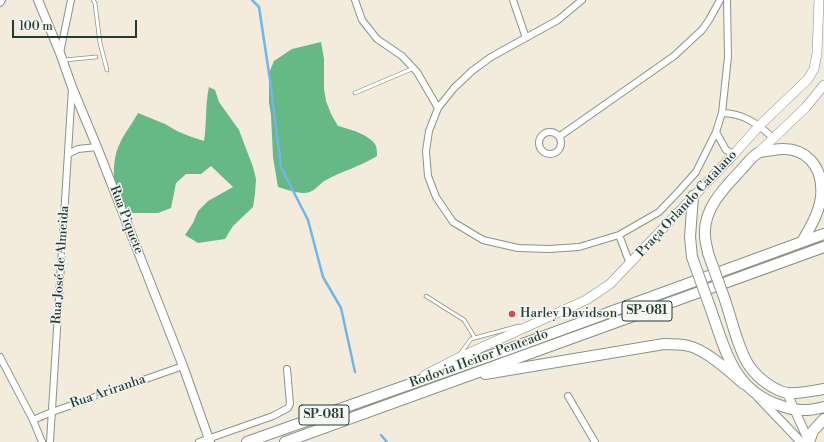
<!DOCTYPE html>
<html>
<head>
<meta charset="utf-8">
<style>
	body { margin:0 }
	#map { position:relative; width:824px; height:442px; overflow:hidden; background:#f3ebdb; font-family:"Libre Bodoni",serif }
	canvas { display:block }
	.scale { position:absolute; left:12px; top:20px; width:125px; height:18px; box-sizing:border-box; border:2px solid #1f3d34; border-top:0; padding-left:5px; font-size:12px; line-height:14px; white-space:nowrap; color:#1f3d34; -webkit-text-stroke:3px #f6f6f2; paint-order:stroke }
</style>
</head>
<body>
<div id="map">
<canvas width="824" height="442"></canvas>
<div class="scale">100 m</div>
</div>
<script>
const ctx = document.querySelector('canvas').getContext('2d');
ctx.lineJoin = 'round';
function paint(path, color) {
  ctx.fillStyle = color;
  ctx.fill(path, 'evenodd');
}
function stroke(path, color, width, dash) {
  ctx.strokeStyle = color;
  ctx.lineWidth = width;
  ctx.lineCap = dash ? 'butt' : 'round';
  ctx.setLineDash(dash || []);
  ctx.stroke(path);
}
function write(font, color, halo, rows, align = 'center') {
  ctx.font = font + ' "Libre Bodoni",serif';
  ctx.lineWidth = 3;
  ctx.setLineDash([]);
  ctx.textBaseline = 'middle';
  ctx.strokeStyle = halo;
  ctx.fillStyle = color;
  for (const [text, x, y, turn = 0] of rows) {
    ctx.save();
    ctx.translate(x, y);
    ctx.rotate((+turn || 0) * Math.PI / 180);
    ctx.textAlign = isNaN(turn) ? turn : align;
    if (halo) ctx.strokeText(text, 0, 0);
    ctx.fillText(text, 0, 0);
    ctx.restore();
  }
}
paint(new Path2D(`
	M 321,42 L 324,59 L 324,89 L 326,101 L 331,114 L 338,126 C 349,129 368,134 375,144 C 377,147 377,153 377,156 C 361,166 343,171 326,180 C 317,185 316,193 302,193 C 294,192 285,189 278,187 L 273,157 L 271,115 L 269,103 L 269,73 L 274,61 L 292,49 Z
	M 209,87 L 215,90 L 219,102 L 239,130 L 253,167 L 256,179 L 255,194 L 253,207 L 233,226 L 225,239 L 198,243 L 185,235 L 193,223 L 198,211 L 208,201 L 233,187 L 211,166 L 201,174 L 186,174 L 176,183 L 171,208 L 158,213 L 129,213 L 116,202 C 114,184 111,161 120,143 C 124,134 132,124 138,113 L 165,124 L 177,131 L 189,136 L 204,141 C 207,123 205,105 209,87 Z`), '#66b885');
stroke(new Path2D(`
	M 252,0 L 259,7 L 270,80 L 281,167 L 308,220 L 323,277 L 341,308 L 355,372
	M 381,435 L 387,442`), '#6eb7e6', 2.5);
const service = new Path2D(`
	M 93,0 L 95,3 L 100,43 L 107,70
	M 64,60 L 96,57
	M 355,93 L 414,68
	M 426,296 L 464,320 L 475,338
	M 460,354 L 471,339 L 519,326`);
const minor = new Path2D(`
	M 355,0 L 362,20 L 377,39 L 402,56 L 417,72 L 438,108
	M 513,0 L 526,38
	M 582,0 L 558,20 L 491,57 L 472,71 L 454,88 L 438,108 L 429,131 L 426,151 L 428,176 L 436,197 L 453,222 L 483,240 L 518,248 L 549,249 L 579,247 L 619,235 L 659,212 L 679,191 L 696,172 L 716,132 L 722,113 L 728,57 L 727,0
	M 0,3 L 2,0
	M 60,53 L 71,0
	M 722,113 C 743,113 758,124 773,138
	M539 143a11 11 0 1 1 22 0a11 11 0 1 1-22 0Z
	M 716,132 L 726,150 L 734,154
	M 560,136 L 674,56 L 702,30 L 709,20 L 720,0
	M 68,154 L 78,149 L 97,147
	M 619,235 L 630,264
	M 0,357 L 33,420 L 42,442
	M 568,396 L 595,442
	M 33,420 L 52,412 L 183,366
	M 50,442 L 72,88
	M 199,442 L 273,416 L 288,408 L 290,404 L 287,369`);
const tertiary = new Path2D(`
	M 38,0 L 60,53 L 72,87 L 97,147 L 183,366 L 210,442
	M 787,393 L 809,442
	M 758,397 L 801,442`);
const secondary = new Path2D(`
	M 758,153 L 806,107 L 824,85
	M 425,375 L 458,358 L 586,300 L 610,284 L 734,154 L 759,126 L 808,79 L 814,69 L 817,53 L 819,0`);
const primary = new Path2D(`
	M 708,253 C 707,247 705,241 705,235 C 703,209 725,187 741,170 C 746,165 752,156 758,153 C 762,151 769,151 773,150 C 805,144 824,166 821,197 C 819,213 810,228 802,242
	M 692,257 L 690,237 L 693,196
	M 725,300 C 731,317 739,353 750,367 C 758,378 773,390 787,393 C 799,394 812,391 824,389
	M 710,307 C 724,346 732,388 776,404 C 795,411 804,412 824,407
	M 485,374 L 664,344 C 672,344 681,344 689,346 C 706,350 730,372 744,384
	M 247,442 L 509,349 L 824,234
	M 285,442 L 824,247
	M 809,442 L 813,431 L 824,419`);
stroke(service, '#899488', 4.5);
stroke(minor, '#899488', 8);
stroke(tertiary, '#899488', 10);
stroke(secondary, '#899488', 10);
stroke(primary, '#899488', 12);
stroke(service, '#fff', 3);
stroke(minor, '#fff', 6);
stroke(tertiary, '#fff', 8);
stroke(secondary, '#fff', 9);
stroke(primary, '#fff', 10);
const primaryBridge = new Path2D(`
	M 708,253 L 725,300
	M 692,257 L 710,307`);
stroke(primaryBridge, '#899488', 12, []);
stroke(primaryBridge, '#fff', 10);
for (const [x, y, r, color] of [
	[512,314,4,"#d1495b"]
]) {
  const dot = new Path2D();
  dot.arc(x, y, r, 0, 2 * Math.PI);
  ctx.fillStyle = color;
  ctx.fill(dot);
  stroke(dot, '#f6f6f2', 1.5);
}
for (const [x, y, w] of [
	[647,311,50],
	[324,415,50]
]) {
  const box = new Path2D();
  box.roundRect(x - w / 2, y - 10, w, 20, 3);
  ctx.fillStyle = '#f6f6f2';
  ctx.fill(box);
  stroke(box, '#1f3d34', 1);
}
write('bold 12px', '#1f3d34', null, [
	["SP-081",647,311],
	["SP-081",324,415]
]);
write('13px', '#1f3d34', '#f6f6f2', [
	["Praça Orlando Catalano",687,204,-47],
	["Rua Piquete",126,220,69],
	["Rua José de Almeida",61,265,-86],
	["Rodovia Heitor Penteado",479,359,-20],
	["Rua Ariranha",108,392,-19]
]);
write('13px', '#1f3d34', '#f6f6f2', [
	["Harley Davidson",520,314]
], 'left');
</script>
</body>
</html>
